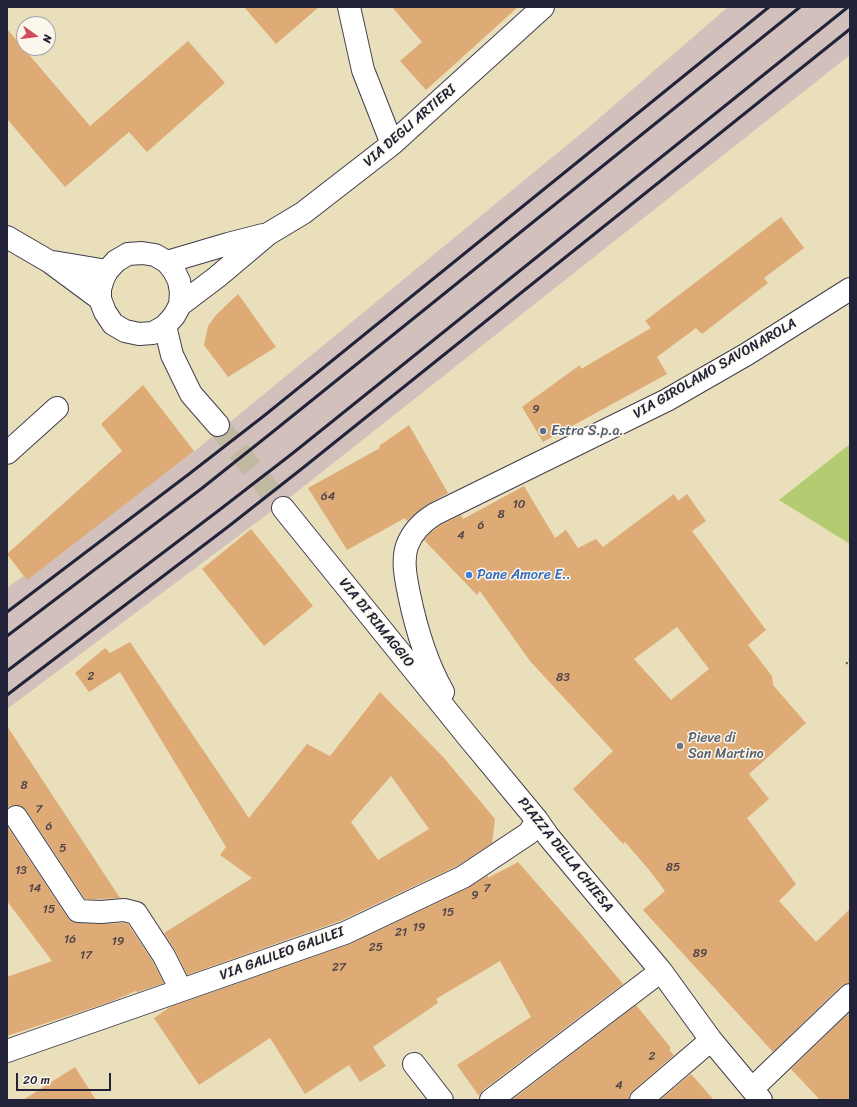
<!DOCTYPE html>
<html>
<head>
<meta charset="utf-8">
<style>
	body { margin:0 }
	#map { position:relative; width:857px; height:1107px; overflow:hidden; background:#e9dfbb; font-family:Sriracha,sans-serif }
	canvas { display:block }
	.frame { position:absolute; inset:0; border:8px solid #22223b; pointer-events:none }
	.north { position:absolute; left:16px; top:16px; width:40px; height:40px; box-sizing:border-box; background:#fbf7ec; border:1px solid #a4a2a5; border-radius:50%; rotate:104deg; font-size:11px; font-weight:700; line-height:16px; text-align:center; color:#22223b }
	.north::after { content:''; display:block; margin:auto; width:14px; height:18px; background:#d1495b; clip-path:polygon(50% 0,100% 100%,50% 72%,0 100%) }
	.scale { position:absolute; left:16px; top:1073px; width:95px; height:18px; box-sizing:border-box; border:2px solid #22223b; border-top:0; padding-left:5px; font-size:12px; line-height:14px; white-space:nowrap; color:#22223b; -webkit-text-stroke:3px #fbf7ec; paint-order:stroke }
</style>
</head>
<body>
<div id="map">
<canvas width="857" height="1107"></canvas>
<div class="frame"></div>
<div class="north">N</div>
<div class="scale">20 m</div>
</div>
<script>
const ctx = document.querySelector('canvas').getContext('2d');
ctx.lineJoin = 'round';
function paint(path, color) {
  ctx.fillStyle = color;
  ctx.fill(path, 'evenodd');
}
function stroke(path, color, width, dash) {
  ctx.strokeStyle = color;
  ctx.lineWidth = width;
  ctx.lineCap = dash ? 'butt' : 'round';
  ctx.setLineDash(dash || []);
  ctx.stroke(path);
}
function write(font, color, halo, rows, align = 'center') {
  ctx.font = font + ' Sriracha,sans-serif';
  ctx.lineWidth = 3;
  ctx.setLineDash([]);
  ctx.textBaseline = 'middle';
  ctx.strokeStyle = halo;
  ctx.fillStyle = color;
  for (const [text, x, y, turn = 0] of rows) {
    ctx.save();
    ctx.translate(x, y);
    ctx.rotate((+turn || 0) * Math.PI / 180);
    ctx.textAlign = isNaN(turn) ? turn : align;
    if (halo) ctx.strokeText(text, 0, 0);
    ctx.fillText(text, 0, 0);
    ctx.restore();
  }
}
paint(new Path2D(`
	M 728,7 L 850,7 L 850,55 L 289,498 L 7,709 L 7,588 L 196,450 L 589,127 Z`), '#d1c0bc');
paint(new Path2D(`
	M 850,444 L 850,544 L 779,500 Z`), '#b4cc71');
paint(new Path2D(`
	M 244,7 L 319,7 L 276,44 Z
	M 392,7 L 518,7 L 426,90 L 400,61 L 422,42 Z
	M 7,29 L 90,126 L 188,41 L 225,83 L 147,152 L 129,132 L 65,187 L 7,119 Z
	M 781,217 L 804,248 L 764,278 L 768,283 L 702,334 L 696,328 L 657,357 L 667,374 L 543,442 L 522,407 L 580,365 L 581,369 L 651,328 L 645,321 Z
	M 238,294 L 276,347 L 228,377 L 204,345 L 208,326 L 216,315 Z
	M 143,385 L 194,451 L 27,580 L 7,554 L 122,451 L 101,424 Z
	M 409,425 L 448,493 L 423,507 L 407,521 L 405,518 L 347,550 L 308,488 L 380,448 L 379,446 Z
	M 524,486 L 555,538 L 566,530 L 578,548 L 596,539 L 603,547 L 674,494 L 678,501 L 687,494 L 706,521 L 692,531 L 766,630 L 748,645 L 772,676 L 773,685 L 806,723 L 749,774 L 769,799 L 747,818 L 796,884 L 779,901 L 816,942 L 850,909 L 850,983 L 847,983 L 841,986 L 773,1052 L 643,910 L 665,891 L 650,871 L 625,842 L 623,844 L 573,789 L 613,751 L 530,661 L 480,591 L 477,595 L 424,540 L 430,533 L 441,525 L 461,515 L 463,519 ZM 677,627 L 709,669 L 671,700 L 634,659 Z
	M 251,529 L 313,606 L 264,646 L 202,569 Z
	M 130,642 L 249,818 L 307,744 L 330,756 L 380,692 L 444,758 L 495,819 L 492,843 L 457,866 L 340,921 L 187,975 L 175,950 L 164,933 L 252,878 L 220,855 L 226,847 L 120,672 L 89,692 L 75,673 L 105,648 L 110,653 ZM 391,776 L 429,829 L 378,860 L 351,822 Z
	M 7,726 L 120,898 L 101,899 L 85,899 L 26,810 L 21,806 L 16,805 L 9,806 L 7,809 Z
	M 7,826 L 68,918 L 72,922 L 77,923 L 101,924 L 123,923 L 128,924 L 153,962 L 164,983 L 137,992 L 136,991 L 110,1002 L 7,1036 L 7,977 L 52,961 L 7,901 Z
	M 518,862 L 582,935 L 623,984 L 483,1090 L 479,1096 L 457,1065 L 531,1017 L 500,961 L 436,999 L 438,1003 L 373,1047 L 386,1066 L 360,1082 L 349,1065 L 305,1094 L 270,1038 L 199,1085 L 154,1018 L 170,1007 L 350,944 L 468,888 L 488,875 L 488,878 Z
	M 636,1005 L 671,1048 L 669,1050 L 674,1055 L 633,1091 L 629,1096 L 629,1100 L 512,1100 Z
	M 850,1012 L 850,1100 L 820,1100 L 791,1069 Z
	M 75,1067 L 96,1100 L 23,1100 Z
	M 691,1074 L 714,1100 L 660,1100 Z`), '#deab77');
stroke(new Path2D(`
	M 218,425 L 283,508`), '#c1b9a1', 22, [22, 11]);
const minor = new Path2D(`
	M 349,7 L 363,70 L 392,144
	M 7,237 L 50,262 L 100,299
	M 53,262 L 107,271
	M 167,262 L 228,244 L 263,235
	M 180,305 L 181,292 L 179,281 L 174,271 L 167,262 L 155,255 L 142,253 L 128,254 L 116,261 L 107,271 L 103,279 L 100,289 L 100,299 L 105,312 L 113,324 L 125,331 L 139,334 L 153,333 L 165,326 L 174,316 L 180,305 L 217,277 L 268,234 L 303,213 L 392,144 L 543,7
	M 165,326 L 172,355 L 191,394 L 218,425
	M 7,453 L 57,408
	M 283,508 L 469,738 L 537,820 L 548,836 L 661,971 L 711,1040 L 761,1100
	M 443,692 C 426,662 416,628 409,594 C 406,579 402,561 407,546 C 412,532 422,522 435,514 L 667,400 L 747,354 L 850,289
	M 16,817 L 78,911 L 101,912 L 124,910 L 136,913 L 164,956 L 181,990
	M 7,1051 L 345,933 L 463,877 L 529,833 L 537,820
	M 414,1064 L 442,1100
	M 752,1089 L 850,995
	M 491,1100 L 661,971
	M 641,1100 L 711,1040`);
stroke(minor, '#403e4e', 24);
stroke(new Path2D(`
	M 850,660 L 847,663 L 850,665`), '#403e4e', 2.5, [1, 3]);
stroke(minor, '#fff', 22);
stroke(new Path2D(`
	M 7,612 L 189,474 L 265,415 L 769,7
	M 7,636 L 201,489 L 275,430 L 800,7
	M 7,671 L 218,511 L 293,453 L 848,7
	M 7,695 L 229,526 L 304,467 L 850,29`), '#22223b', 3);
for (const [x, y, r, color] of [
	[543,431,4,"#5c6f8a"],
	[469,575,4,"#3f7fe0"],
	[680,746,4,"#6b7280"]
]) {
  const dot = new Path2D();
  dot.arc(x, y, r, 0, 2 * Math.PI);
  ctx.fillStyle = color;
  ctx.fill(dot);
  stroke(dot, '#fbf7ec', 1.5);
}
write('12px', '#51444a', null, [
	["9",536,410],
	["64",328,497],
	["10",519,505],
	["8",501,515],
	["6",481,526],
	["4",461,536],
	["2",91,677],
	["83",563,678],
	["8",24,786],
	["7",39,810],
	["6",49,827],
	["5",63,849],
	["85",673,868],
	["13",21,871],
	["14",35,889],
	["7",487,889],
	["9",475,896],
	["15",49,910],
	["15",448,913],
	["19",419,928],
	["21",401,933],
	["16",70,940],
	["19",118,942],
	["25",376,948],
	["89",700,954],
	["17",86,956],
	["27",339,968],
	["2",652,1057],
	["4",619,1086]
]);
write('14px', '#22223b', '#fbf7ec', [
	["VIA DEGLI ARTIERI",410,126,-41],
	["VIA GIROLAMO SAVONAROLA",715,369,-30],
	["VIA DI RIMAGGIO",376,623,51],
	["PIAZZA DELLA CHIESA",565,855,51],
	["VIA GALILEO GALILEI",282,954,-20]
]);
write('14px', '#4e5e75', '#fbf7ec', [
	["Estra S.p.a.",551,431]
], 'left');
write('14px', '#366cbe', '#fbf7ec', [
	["Pane Amore E..",477,575]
], 'left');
write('14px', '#5b616d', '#fbf7ec', [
	["Pieve di",688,738],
	["San Martino",688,754]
], 'left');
</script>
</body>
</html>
